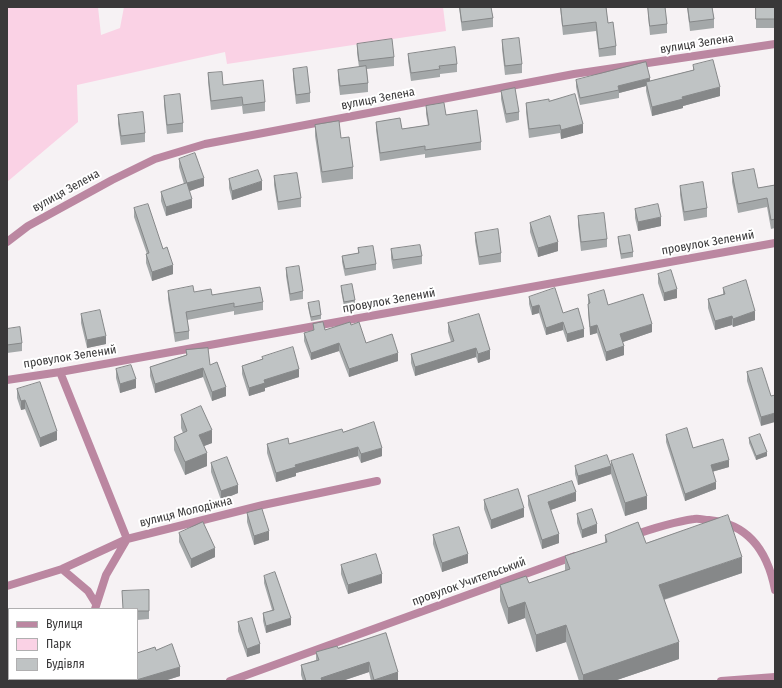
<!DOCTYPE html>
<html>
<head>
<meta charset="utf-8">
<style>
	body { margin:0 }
	#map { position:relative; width:782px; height:688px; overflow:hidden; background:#f6f2f4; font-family:"Fira Sans Condensed",sans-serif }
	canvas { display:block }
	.frame { position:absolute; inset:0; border:8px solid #393839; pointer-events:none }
	.legend { position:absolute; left:8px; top:608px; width:130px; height:72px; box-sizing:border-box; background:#fff; border:1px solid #b0afb0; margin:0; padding:5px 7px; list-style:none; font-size:12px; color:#393839 }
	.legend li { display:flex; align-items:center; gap:8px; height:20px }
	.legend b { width:20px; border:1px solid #b0afb0 }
</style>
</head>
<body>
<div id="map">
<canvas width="782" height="688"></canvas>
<div class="frame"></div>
<ul class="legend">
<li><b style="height:5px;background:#bb87a1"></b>Вулиця</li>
<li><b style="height:11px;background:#fad2e5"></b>Парк</li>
<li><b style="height:11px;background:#bfc3c4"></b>Будівля</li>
</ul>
</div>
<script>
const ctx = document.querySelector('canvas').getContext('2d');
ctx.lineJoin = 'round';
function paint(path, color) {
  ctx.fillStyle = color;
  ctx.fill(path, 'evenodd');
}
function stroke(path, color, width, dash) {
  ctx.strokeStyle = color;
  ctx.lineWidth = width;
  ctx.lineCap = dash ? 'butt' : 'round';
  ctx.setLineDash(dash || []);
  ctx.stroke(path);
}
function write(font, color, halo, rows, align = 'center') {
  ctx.font = font + ' "Fira Sans Condensed",sans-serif';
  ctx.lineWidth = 4;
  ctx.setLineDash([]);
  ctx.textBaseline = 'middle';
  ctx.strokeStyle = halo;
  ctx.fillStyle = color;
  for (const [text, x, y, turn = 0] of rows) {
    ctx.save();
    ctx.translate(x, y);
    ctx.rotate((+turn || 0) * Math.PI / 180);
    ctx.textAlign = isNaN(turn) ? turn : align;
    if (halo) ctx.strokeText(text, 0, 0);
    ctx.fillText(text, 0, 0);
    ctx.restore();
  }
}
paint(new Path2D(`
	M 7,7 L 98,7 L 101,35 L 120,28 L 124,7 L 443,7 L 446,31 L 227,64 L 225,52 L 77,85 L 78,122 L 7,182 Z`), '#fad2e5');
stroke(new Path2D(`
	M 7,242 L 28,226 L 112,180 L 155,159 L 205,144 L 574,74 L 775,44
	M 60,372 L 127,539 L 106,575 L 95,609
	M 7,380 L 60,372 L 775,243
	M 631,536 C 651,529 674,522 694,519 C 699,518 704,520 709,520 C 750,524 768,553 775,590
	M 62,569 L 88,591 L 96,604
	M 7,586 L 62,569 L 127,539 L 263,505 L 377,481
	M 74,681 L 74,679
	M 230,681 L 575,556
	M 721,681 L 775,677`), '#bb87a1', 8);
paint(new Path2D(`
	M 459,7 L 491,7 L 493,18 L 493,27 L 462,31 Z
	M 560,7 L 606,7 L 608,23 L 616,46 L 616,55 L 599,57 L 596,31 L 563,35 Z
	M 648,7 L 667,24 L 667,33 L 650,35 L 648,15 Z
	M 687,7 L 712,7 L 714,19 L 714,28 L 690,31 Z
	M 756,7 L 775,7 L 775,28 L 756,28 Z
	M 502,40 L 522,64 L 522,73 L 505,75 L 502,49 Z
	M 357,44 L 394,57 L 394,66 L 367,69 L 368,83 L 368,92 L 340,95 L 338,79 L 338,70 L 359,67 L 357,53 Z
	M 408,54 L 457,64 L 457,72 L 440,74 L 440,77 L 411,81 L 408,61 Z
	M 693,65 L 720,96 L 683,106 L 683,108 L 652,116 L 646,91 L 646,86 L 619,93 L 619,98 L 580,105 L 576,87 L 576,80 L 650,81 L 693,70 Z
	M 293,69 L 310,93 L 310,102 L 296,104 L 293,77 Z
	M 208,73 L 223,85 L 265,102 L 265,111 L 243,114 L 242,106 L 211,110 L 208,82 Z
	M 501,91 L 519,112 L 519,120 L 506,123 L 501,99 Z
	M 164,96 L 183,123 L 183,132 L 167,134 L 164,105 Z
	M 549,101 L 583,133 L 561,139 L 560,133 L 529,138 L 526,112 L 526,103 Z
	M 426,106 L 446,115 L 481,142 L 481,150 L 425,158 L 425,154 L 380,161 L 376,130 L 376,122 L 402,129 L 428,125 L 426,114 Z
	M 118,115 L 145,133 L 145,142 L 121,145 L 118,124 Z
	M 315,125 L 341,138 L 353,167 L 353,179 L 322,183 L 315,136 Z
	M 179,159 L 204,186 L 189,191 L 192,208 L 166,216 L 161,201 L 161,192 L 184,184 L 179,167 Z
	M 732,173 L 758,188 L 775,185 L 775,228 L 771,229 L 767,207 L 738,213 L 732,182 Z
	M 274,176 L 301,198 L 301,207 L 278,210 L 274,185 Z
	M 229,179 L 262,190 L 232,200 L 229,188 Z
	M 680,186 L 707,208 L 707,217 L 684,221 L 680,195 Z
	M 134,208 L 163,249 L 173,274 L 152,281 L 146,263 L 146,254 L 147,254 L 134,217 Z
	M 635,209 L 661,226 L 638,231 L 635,218 Z
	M 578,216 L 607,239 L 607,247 L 581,251 L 578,225 Z
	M 530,223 L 558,251 L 538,257 L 530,232 Z
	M 475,233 L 501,253 L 501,262 L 479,265 L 475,241 Z
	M 618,237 L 633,252 L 633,257 L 621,259 L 618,241 Z
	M 358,248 L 376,264 L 376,270 L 345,276 L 342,262 L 342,256 L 358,253 Z
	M 391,249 L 422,256 L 422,264 L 393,269 L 391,258 Z
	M 286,268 L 303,291 L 303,299 L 290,301 L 286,276 Z
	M 658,274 L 677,298 L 664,301 L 658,283 Z
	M 341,286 L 355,300 L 355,305 L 344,307 L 341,290 Z
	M 723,288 L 755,320 L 733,327 L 732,325 L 715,330 L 708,308 L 708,299 L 723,294 Z
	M 168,291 L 194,292 L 263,302 L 263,310 L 234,315 L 234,311 L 187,320 L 189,331 L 189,339 L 175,342 L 168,299 Z
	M 588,295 L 608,305 L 652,332 L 623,342 L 624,355 L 606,361 L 597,333 L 590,335 L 588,313 Z
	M 529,297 L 563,313 L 584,337 L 567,342 L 563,330 L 546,335 L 539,313 L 532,315 L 529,304 Z
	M 308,303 L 321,315 L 321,319 L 311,321 L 308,307 Z
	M 81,314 L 106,344 L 87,348 L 81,323 Z
	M 448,323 L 490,359 L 478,363 L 476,357 L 415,376 L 411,363 L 411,354 L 451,342 L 448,332 Z
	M 313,324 L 325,330 L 351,325 L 366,343 L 398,361 L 349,377 L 339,351 L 311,360 L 304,341 L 304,333 L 313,331 Z
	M 7,329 L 22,343 L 22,351 L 7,353 Z
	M 186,350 L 210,365 L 226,396 L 212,401 L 203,377 L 155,393 L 150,376 L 150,367 L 186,355 Z
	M 262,357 L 299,377 L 265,388 L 265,391 L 249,396 L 242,374 L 242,366 L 262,359 Z
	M 116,369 L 136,388 L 120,393 L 116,378 Z
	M 747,372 L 771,396 L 761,426 L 747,381 Z
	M 17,389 L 57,440 L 40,447 L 25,409 L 21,410 L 17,398 Z
	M 181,415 L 212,443 L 204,446 L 207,466 L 185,475 L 174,450 L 174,437 L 183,433 L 181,428 Z
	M 343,432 L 382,456 L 361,463 L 358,456 L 296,473 L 296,476 L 276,482 L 267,453 L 267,444 L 289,444 Z
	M 666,435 L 693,448 L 729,467 L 712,472 L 716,489 L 685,501 L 666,442 Z
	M 749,438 L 767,456 L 756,460 L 749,443 Z
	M 611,461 L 647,509 L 625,516 L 611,474 L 578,485 L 575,474 L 575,466 L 611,466 Z
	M 211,463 L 238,493 L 221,500 L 211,472 Z
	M 528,496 L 576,501 L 550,510 L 559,543 L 542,549 L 528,505 Z
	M 484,500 L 524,517 L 491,529 L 484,509 Z
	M 247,513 L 269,540 L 254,545 L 247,522 Z
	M 577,514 L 597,533 L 582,538 L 577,523 Z
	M 179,533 L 215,557 L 191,568 L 179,542 Z
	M 433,535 L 468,563 L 442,572 L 433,544 Z
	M 605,535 L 646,543 L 742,573 L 664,600 L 679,659 L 614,681 L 579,681 L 566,642 L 536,652 L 525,618 L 508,624 L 500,601 L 500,585 L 529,583 L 565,571 L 565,556 L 605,543 Z
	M 341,565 L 382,583 L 348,594 L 341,574 Z
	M 264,576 L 291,625 L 266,633 L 263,621 L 263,613 L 272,610 L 264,583 Z
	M 149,590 L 149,619 L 137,620 L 137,609 Z
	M 238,622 L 260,653 L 247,657 L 238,631 Z
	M 386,633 L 398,681 L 371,681 L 369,672 L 342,681 L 303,681 L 301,675 L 301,665 L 316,660 L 316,652 L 338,648 Z
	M 156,650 L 180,676 L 164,681 L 124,681 L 124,679 L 137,679 Z`), '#a4a8a9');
paint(new Path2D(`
	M 650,78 L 650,85 L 646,82 L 646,86 L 619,93 L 618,86 Z
	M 720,87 L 720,96 L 683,106 L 683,108 L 652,116 L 652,107 L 682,97 Z
	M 583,124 L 583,133 L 561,139 L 561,130 Z
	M 204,178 L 204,186 L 187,192 L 187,183 Z
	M 262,181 L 262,190 L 232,200 L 232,191 Z
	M 192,199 L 192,208 L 166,216 L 166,207 Z
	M 661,217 L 661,226 L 638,231 L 638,222 Z
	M 558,242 L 558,251 L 538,257 L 538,248 Z
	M 173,265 L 173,274 L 152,281 L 152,272 Z
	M 677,289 L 677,298 L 664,301 L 664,293 Z
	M 539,305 L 539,313 L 532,315 L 532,307 Z
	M 755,311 L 755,320 L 733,327 L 733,319 Z
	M 732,316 L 732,325 L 715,330 L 715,321 Z
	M 563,322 L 563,330 L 546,335 L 546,328 Z
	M 652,324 L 652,332 L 620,343 L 620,334 Z
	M 597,325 L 597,333 L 590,335 L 590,327 Z
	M 584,329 L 584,337 L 567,342 L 567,334 Z
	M 106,336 L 106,344 L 87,348 L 87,340 Z
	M 339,343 L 339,351 L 311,360 L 311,353 Z
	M 624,346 L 624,355 L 606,361 L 606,352 Z
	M 476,348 L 476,357 L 415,376 L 415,367 Z
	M 490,350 L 490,359 L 478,363 L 478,354 Z
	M 398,353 L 398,361 L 349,377 L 349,369 Z
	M 203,368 L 203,377 L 155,393 L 155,384 Z
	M 299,369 L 299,377 L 265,388 L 265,391 L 249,396 L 249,388 L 264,380 Z
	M 136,379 L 136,388 L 120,393 L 120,384 Z
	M 226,387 L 226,396 L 212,401 L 212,392 Z
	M 25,400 L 25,409 L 21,410 L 21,401 Z
	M 775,413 L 775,422 L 761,426 L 761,417 Z
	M 212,430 L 212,443 L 199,448 L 199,435 Z
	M 57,431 L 57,440 L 40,447 L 40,438 Z
	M 358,447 L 358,456 L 296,473 L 296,476 L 276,482 L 276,473 L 295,465 Z
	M 382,448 L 382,456 L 361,463 L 361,454 Z
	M 767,452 L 767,456 L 756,460 L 756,456 Z
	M 207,453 L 207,466 L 185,475 L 185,462 Z
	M 729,460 L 729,467 L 711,472 L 711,465 Z
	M 611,466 L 611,474 L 578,485 L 578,476 Z
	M 716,482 L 716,489 L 685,501 L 685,494 Z
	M 238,485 L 238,493 L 221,500 L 221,491 Z
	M 576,492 L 576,501 L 548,511 L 548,502 Z
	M 647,496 L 647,509 L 625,516 L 625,503 Z
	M 524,508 L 524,517 L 491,529 L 491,520 Z
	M 597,524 L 597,533 L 582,538 L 582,530 Z
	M 269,531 L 269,540 L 254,545 L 254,536 Z
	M 559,534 L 559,543 L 542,549 L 542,540 Z
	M 215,548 L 215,557 L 191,568 L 191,559 Z
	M 468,554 L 468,563 L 442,572 L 442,563 Z
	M 742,557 L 742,573 L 659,601 L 659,585 Z
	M 382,574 L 382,583 L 348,594 L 348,585 Z
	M 525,602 L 525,618 L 508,624 L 508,608 Z
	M 291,618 L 291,625 L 266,633 L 266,626 Z
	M 566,625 L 566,642 L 536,652 L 536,635 Z
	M 679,642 L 679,659 L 614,681 L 583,681 L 583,675 Z
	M 260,644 L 260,653 L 247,657 L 247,649 Z
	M 369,662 L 369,672 L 342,681 L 321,681 L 321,678 Z
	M 180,667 L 180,676 L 164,681 L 133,681 Z
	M 398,672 L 398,681 L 374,681 L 374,680 Z`), '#868889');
const building = new Path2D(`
	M 460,7 L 491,7 L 493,18 L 462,22 Z
	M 561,7 L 606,7 L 608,23 L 613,22 L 616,46 L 599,49 L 596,22 L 563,26 Z
	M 648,7 L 665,7 L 667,24 L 650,26 Z
	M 688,7 L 712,7 L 714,19 L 690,22 Z
	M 756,7 L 775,7 L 775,19 L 756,19 Z
	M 519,38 L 522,64 L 505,66 L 502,40 Z
	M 392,39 L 394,57 L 359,61 L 357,44 Z
	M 455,47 L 457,64 L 439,66 L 440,69 L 411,73 L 408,54 Z
	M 713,60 L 720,87 L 682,97 L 683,99 L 652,107 L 646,82 L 694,70 L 693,65 Z
	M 646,62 L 650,78 L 618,86 L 619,90 L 580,98 L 576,80 Z
	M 366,66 L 368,83 L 340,86 L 338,70 Z
	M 307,67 L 310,93 L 296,95 L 293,69 Z
	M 222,72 L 223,85 L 263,80 L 265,102 L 243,105 L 242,97 L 211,101 L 208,73 Z
	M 515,88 L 519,112 L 506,114 L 501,91 Z
	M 180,94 L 183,123 L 167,125 L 164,96 Z
	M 575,94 L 583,124 L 561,130 L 560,125 L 529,129 L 526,103 L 549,99 L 549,101 Z
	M 444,103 L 446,115 L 477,110 L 481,142 L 425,150 L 425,146 L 380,153 L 376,122 L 400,118 L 402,129 L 429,125 L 426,106 Z
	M 143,112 L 145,133 L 121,136 L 118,115 Z
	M 339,121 L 341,138 L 349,137 L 353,167 L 322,172 L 315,125 Z
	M 195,153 L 204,178 L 187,183 L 179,159 Z
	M 754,169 L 758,188 L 775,185 L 775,219 L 771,220 L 767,198 L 738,204 L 732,173 Z
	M 258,170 L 262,181 L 232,191 L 229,179 Z
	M 297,173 L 301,198 L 278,202 L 274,176 Z
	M 703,182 L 707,208 L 684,212 L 680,186 Z
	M 187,183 L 192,199 L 166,207 L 161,192 Z
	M 148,204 L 163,249 L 167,247 L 173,265 L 152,272 L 146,254 L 149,253 L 134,208 Z
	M 658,204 L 661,217 L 638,222 L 635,209 Z
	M 604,213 L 607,239 L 581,242 L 578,216 Z
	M 550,216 L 558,242 L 538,248 L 530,223 Z
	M 498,229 L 501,253 L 479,257 L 475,233 Z
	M 630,235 L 633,252 L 621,254 L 618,237 Z
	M 420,245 L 422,256 L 393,260 L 391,249 Z
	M 373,246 L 376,264 L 345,269 L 342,256 L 359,253 L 358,248 Z
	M 299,266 L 303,291 L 290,294 L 286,268 Z
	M 671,270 L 677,289 L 664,293 L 658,274 Z
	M 746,280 L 755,311 L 733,319 L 732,316 L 715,321 L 708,299 L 725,294 L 723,288 Z
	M 352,284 L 355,300 L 344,302 L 341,286 Z
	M 193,286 L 194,292 L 211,289 L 212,295 L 260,287 L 263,302 L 234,307 L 234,303 L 186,312 L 189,331 L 175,333 L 168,291 Z
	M 555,288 L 563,313 L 578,308 L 584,329 L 567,334 L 563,322 L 546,328 L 539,305 L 532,307 L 529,297 Z
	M 604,290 L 608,305 L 643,294 L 652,324 L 620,334 L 624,346 L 606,352 L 597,325 L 590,327 L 588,304 L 590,303 L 588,295 Z
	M 319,301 L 321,315 L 311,317 L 308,303 Z
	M 100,310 L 106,336 L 87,340 L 81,314 Z
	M 479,314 L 490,350 L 478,354 L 476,348 L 415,367 L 411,354 L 454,341 L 448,323 Z
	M 323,322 L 325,330 L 350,322 L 351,325 L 359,322 L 366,343 L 392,334 L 398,353 L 349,369 L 339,343 L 311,353 L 304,333 L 314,330 L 313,324 Z
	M 20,327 L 22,343 L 7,345 L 7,329 Z
	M 293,347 L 299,369 L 264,380 L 265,383 L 249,388 L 242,366 L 263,359 L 262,357 Z
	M 208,348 L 210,365 L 217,362 L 226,387 L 212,392 L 203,368 L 155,384 L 150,367 L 187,355 L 186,350 Z
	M 131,365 L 136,379 L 120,384 L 116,369 Z
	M 762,368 L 771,396 L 775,395 L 775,413 L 761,417 L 747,372 Z
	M 40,382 L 57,431 L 40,438 L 25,400 L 21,401 L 17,389 Z
	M 201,406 L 212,430 L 199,435 L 207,453 L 185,462 L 174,437 L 187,431 L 181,415 Z
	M 374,422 L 382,448 L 361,454 L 358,447 L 295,465 L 296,467 L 276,473 L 267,444 L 288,438 L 289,444 L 342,429 L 343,432 Z
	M 687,428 L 693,448 L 723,439 L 729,460 L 711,465 L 716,482 L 685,494 L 666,435 Z
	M 760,434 L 767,452 L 756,456 L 749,438 Z
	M 633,454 L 647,496 L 625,503 L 611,461 Z
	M 607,455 L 611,466 L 578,476 L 575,466 Z
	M 227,457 L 238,485 L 221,491 L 211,463 Z
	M 572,481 L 576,492 L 548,502 L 559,534 L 542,540 L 528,496 Z
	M 518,489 L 524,508 L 491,520 L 484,500 Z
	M 262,509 L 269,531 L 254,536 L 247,513 Z
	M 592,509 L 597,524 L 582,530 L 577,514 Z
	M 728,515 L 742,557 L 659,585 L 679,642 L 583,675 L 566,625 L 536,635 L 525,602 L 508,608 L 500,585 L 526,576 L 529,583 L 570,569 L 565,556 L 607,542 L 605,535 L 638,522 L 646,543 Z
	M 203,522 L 215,548 L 191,559 L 179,533 Z
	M 459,527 L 468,554 L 442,563 L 433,535 Z
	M 376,554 L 382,574 L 348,585 L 341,565 Z
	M 275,572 L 291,618 L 266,626 L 263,613 L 274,610 L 264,576 Z
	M 149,590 L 149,611 L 137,611 L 137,609 L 123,609 L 122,591 Z
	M 252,618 L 260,644 L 247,649 L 238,622 Z
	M 386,633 L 398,672 L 374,680 L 369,662 L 321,678 L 322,681 L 306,681 L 301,665 L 319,660 L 316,652 L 337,646 L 338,648 Z
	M 172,644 L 180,667 L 133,681 L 127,681 L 127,679 L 137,679 L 137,653 L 155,647 L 156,650 Z`);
paint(building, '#bfc3c4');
stroke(building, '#868889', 1);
write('12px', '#393839', '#fff', [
	["вулиця Зелена",697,44,-9],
	["вулиця Зелена",378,99,-11],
	["вулиця Зелена",66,191,-29],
	["провулок Зелений",708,243,-10],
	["провулок Зелений",389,301,-10],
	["провулок Зелений",70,357,-9],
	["вулиця Молодіжна",186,512,-14],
	["провулок Учительський",469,582,-20]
]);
</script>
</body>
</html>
